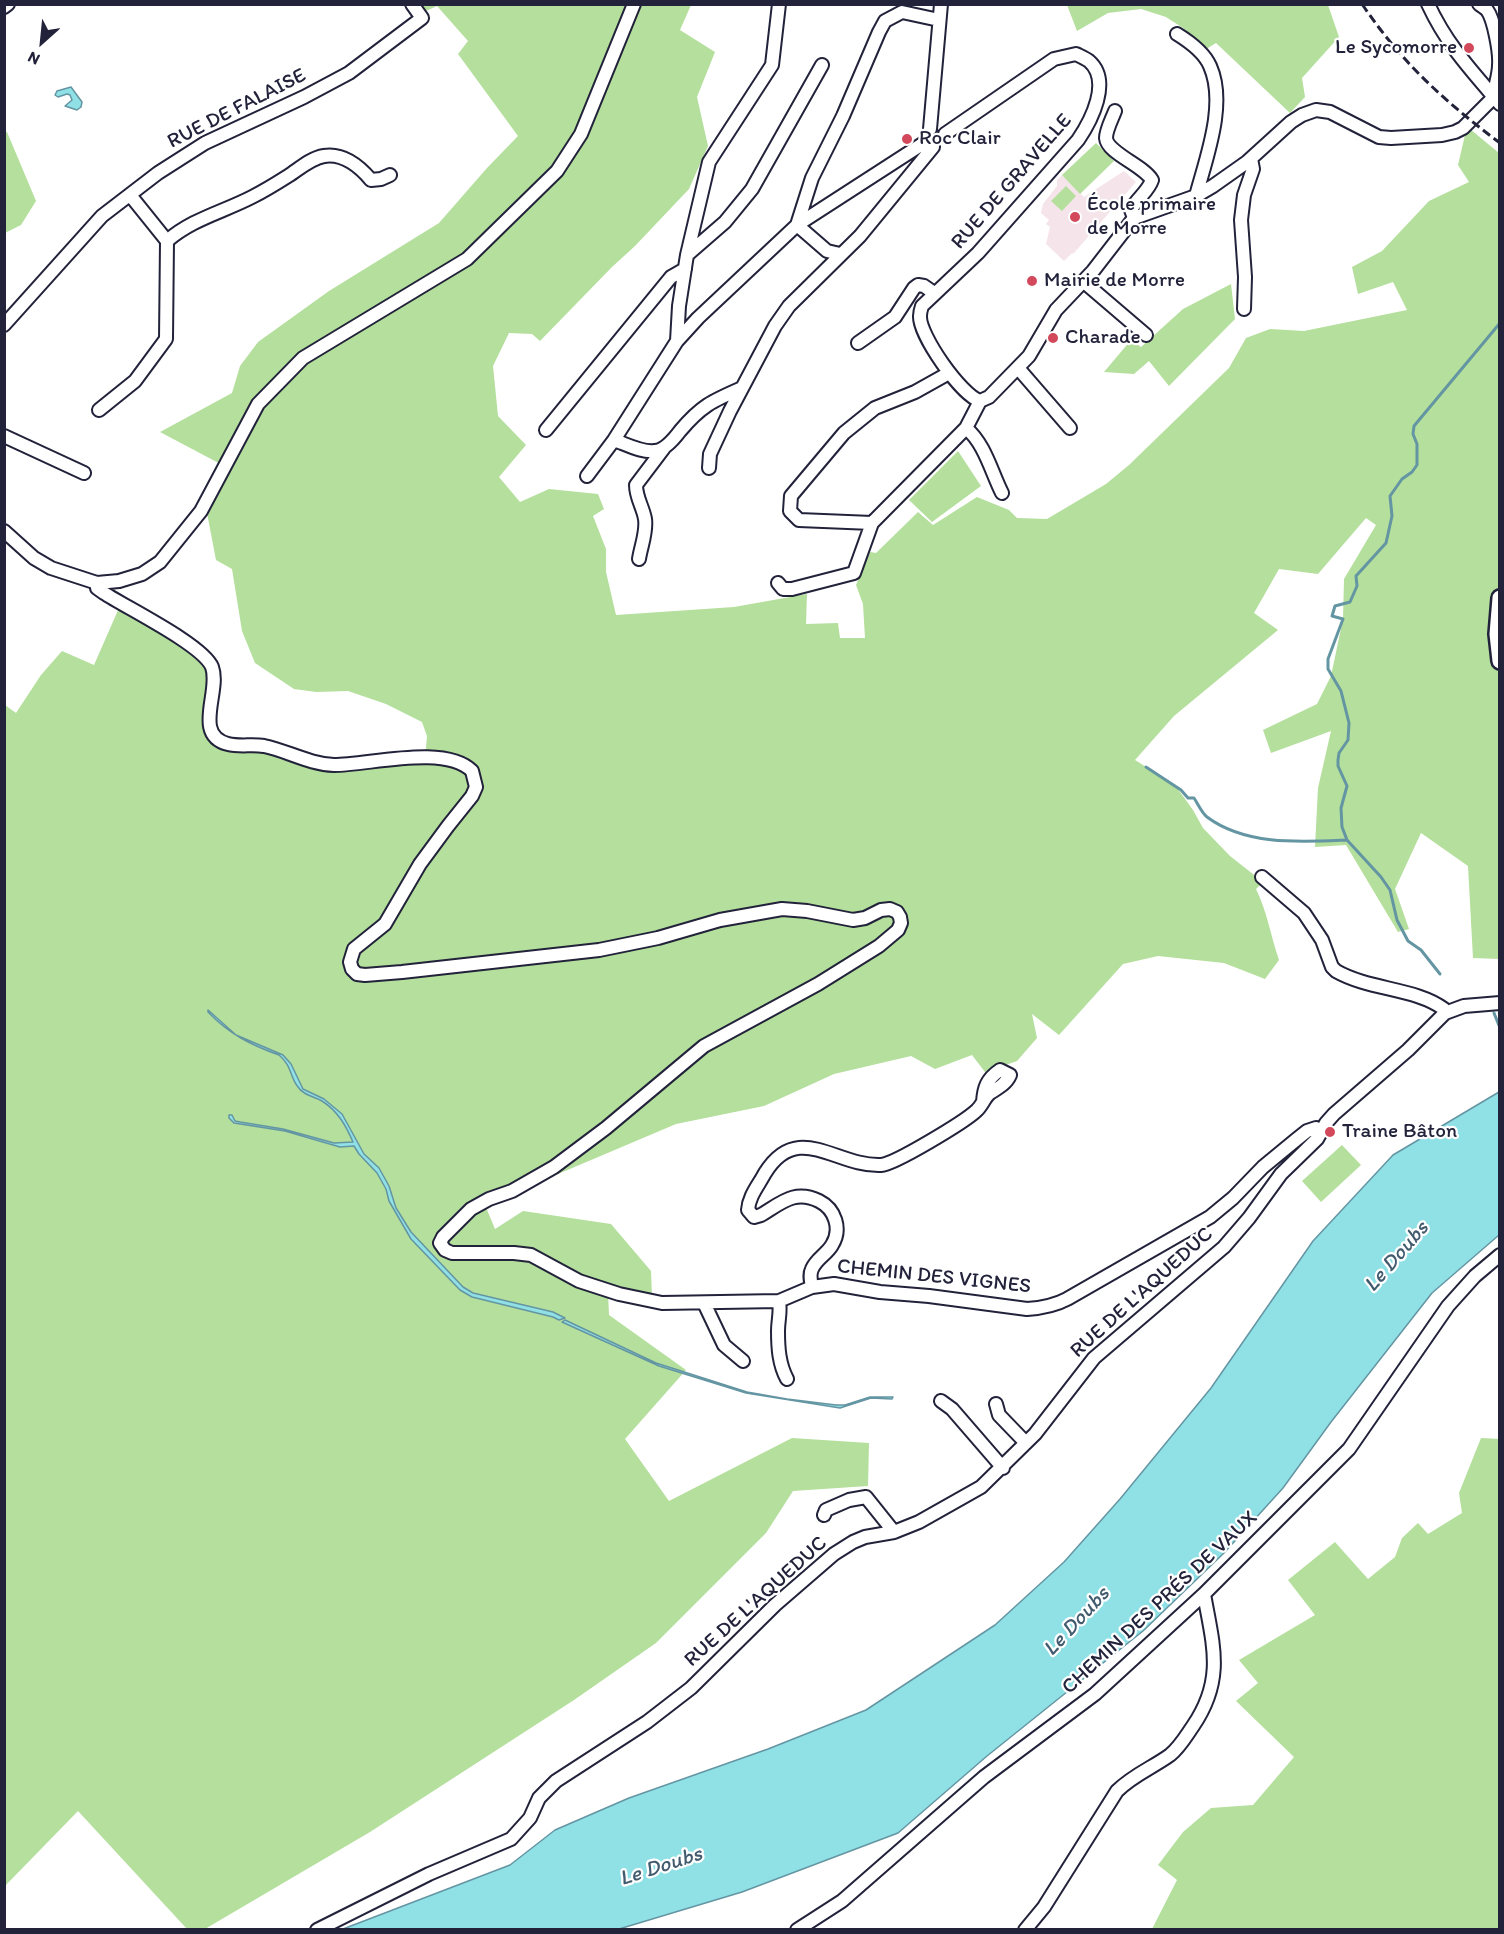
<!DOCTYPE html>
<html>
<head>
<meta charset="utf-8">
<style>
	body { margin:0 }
	#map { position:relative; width:1504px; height:1934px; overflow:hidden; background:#fff; font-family:Itim,sans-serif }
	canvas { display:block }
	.frame { position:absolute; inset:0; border:6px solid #22223b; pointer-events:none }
	.north { position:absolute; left:12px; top:12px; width:60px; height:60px; -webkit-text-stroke:4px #fff; paint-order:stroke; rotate:207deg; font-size:16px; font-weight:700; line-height:24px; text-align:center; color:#22223b }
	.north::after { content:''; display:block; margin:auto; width:21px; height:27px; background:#22223b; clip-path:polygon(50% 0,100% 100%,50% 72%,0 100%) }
</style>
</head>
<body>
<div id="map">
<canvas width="1504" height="1934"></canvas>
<div class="frame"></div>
<div class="north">N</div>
</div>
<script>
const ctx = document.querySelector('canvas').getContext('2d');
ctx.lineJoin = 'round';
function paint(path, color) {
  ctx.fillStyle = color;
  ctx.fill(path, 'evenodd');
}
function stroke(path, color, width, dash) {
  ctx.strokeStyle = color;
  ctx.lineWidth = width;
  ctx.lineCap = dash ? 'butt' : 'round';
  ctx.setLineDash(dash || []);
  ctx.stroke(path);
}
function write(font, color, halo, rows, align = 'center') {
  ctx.font = font + ' Itim,sans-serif';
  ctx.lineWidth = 4.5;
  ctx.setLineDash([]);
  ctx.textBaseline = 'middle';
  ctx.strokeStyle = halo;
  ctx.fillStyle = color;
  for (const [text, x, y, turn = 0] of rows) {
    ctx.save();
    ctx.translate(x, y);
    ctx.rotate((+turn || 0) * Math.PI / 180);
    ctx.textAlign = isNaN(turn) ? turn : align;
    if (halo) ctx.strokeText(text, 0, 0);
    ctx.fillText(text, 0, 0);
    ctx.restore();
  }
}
paint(new Path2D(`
	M 1124,171 L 1136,182 L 1074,253 L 1071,254 L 1064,261 L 1046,244 L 1050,227 L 1046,224 L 1049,220 L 1041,213 L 1043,204 L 1057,186 L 1057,180 L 1062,175 L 1084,197 Z`), '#f5e4e9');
paint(new Path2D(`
	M 421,5 L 691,5 L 680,30 L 715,52 L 697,97 L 708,146 L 689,189 L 635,246 L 612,267 L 540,341 L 532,334 L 509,333 L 493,366 L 498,416 L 526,445 L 499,477 L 520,502 L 549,489 L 598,494 L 604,509 L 593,516 L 606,549 L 606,572 L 616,615 L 734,607 L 807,594 L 806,624 L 838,623 L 840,638 L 865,638 L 863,604 L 856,585 L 870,552 L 876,553 L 918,512 L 933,525 L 977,497 L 1009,510 L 1017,518 L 1047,519 L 1106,484 L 1129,465 L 1229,368 L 1246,338 L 1270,329 L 1304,331 L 1407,310 L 1393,282 L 1358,294 L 1352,267 L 1382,251 L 1429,201 L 1469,182 L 1458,165 L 1465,135 L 1470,129 L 1499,153 L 1499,959 L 1473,958 L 1468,866 L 1421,833 L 1395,889 L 1409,929 L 1398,932 L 1346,845 L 1315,847 L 1318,788 L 1331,731 L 1271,753 L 1263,730 L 1317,704 L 1331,676 L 1343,619 L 1344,579 L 1376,525 L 1366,518 L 1318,574 L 1279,569 L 1254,613 L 1278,630 L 1174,716 L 1135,760 L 1175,785 L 1193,810 L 1203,828 L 1230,856 L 1263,882 L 1256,889 C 1267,911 1271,937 1279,960 L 1265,979 L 1224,963 L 1158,956 L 1123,964 L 1059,1035 L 1032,1014 L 1037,1038 L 1017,1061 L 985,1072 L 972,1055 L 935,1069 L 911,1056 L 834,1074 L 764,1106 L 676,1124 L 485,1205 L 495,1229 L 523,1211 L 611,1224 L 651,1271 L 652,1298 L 608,1292 L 609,1315 L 686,1370 L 625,1439 L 669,1501 L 792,1438 L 869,1443 L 868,1486 L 793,1491 L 766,1533 L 656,1643 L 574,1700 L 370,1832 L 205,1929 L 187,1929 L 78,1811 L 5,1886 L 5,705 L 16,713 L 41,675 L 62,651 L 94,665 L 119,608 L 185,647 L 209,672 L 209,736 L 322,767 L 425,760 L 427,736 L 422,722 L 386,704 L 348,691 L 316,692 L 294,689 L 255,663 L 242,631 L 232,569 L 216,560 L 207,513 L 230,469 L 160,432 L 232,393 L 240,366 L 258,342 L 329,291 L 439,223 L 487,168 L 518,136 L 458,54 L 468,41 L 437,6 L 426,11 Z
	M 1067,5 L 1328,5 L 1339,37 L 1302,78 L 1305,97 L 1290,113 L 1216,43 L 1203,51 L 1183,28 L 1166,17 L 1141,9 L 1108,13 L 1077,31 Z
	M 4,132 L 7,132 L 36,201 L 21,225 L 5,233 Z
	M 1096,143 L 1114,161 L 1080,194 L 1062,175 Z
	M 1066,186 L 1076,196 L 1062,211 L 1051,201 Z
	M 1231,284 L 1235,319 L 1169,386 L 1149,361 L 1134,374 L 1104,372 L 1131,340 L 1141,347 L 1183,309 Z
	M 958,451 L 981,486 L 932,522 L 909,500 Z
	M 1342,1145 L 1361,1165 L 1321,1202 L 1302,1181 Z
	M 1481,1438 L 1500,1439 L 1499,1929 L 1152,1929 L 1177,1880 L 1158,1865 L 1183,1832 L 1211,1808 L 1253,1805 L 1294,1757 L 1236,1701 L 1258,1683 L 1239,1660 L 1315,1615 L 1288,1580 L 1335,1542 L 1368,1579 L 1395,1557 L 1402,1538 L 1418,1523 L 1428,1534 L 1462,1513 L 1459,1493 Z`), '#b4df9c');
const water = new Path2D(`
	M 71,87 L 82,102 L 81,107 L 77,110 L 65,106 L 72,100 L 70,95 L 67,94 L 58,97 L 55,95 L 57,91 Z
	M 208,1010 L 236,1035 L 283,1055 L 291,1064 L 303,1089 L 324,1099 L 342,1114 L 364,1154 L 379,1168 L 389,1186 L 396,1208 L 411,1232 L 463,1287 L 473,1293 L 553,1312 L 565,1318 L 559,1320 L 553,1317 L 472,1297 L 460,1290 L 411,1239 L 389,1201 L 386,1189 L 377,1173 L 359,1154 L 354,1146 L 340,1147 L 285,1131 L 234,1123 L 229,1118 L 229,1115 L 232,1115 L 235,1121 L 240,1122 L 283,1129 L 334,1143 L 353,1142 C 346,1126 338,1111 322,1101 C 314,1096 304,1096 298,1087 C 289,1076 293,1067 279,1055 C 251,1045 229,1034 208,1012 Z
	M 1499,1092 L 1499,1235 L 1432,1293 L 1331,1422 L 1283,1488 L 1224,1553 L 1143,1631 L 987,1756 L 898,1833 L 742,1892 L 619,1929 L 343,1929 L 510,1865 L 555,1830 L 629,1798 L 768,1749 L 866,1710 L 995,1625 L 1064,1562 L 1120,1499 L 1211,1388 L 1313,1241 L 1393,1155 Z
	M 565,1320 L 656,1363 L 747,1392 L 787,1399 L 836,1405 L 845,1405 L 870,1397 L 893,1397 L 892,1399 L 871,1398 L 840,1408 L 746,1393 L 659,1366 L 562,1322 Z`);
paint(water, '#90e1e6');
stroke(water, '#6495a2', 1.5);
stroke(new Path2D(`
	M 1146,767 L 1181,790 L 1188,798 L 1194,798 C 1198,804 1202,813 1207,817 C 1246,846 1301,842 1347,840
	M 1440,974 L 1421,950 L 1408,941 L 1397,920 L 1390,890 L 1381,877 L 1347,840 L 1342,827 L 1341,808 L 1347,786 L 1338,766 L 1338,760 L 1339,753 L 1348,740 L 1349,723 L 1341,691 L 1328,669 L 1328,659 L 1343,619 L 1332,616 L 1335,606 L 1350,602 L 1357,586 L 1356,576 L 1386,543 L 1392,516 L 1390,496 L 1402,479 L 1412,472 L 1417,465 L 1417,444 L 1413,434 L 1414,426 L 1500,323
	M 1494,1013 L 1500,1028`), '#6495a2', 3);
const minor = new Path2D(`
	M 1428,4 C 1447,45 1471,70 1500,104
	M 1479,4 C 1482,6 1485,8 1487,10 C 1494,19 1500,53 1499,65 C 1499,76 1494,87 1494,97
	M 4,7 L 8,4
	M 1177,34 C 1190,42 1204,52 1210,66 C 1227,104 1206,158 1196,196
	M 1115,111 C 1112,119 1106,130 1106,138 C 1107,153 1143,165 1152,180 C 1148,192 1136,199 1131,210 L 1134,218
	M 930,129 L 941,4
	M 945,134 L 1054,59 L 1076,54 C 1080,56 1085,58 1089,61 C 1112,81 1091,121 1078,140 L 978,253 L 922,306 C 921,309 920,312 920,316 C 919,335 961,395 980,401
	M 130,195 L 167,241
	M 167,241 C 192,219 223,212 252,197 C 264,191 277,183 288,176 C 299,169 311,158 324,156 C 343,153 360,167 371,180 L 381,179 L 390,175
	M 840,254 L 827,251 L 797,225 L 812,178 L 843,116 L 879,32 L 885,21 L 902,12 L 939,20
	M 687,255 L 725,222 L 752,189 L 822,65
	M 1084,282 L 1146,335
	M 1244,309 L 1245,277 L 1241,220 L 1244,195 L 1253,169 L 1251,159
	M 4,325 L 102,216 L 158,173 L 205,143 L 304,97 L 349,73 L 422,18 L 412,4
	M 677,341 L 679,306 L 687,255 L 709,162 L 772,65 L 779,4
	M 858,343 L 895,317 L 914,288 L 918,285 L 924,286 L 934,293
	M 1018,368 L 1070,428
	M 99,410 L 135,381 L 166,339 L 167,241
	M 966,428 C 985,444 991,471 1002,493
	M 546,430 L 671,277 L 685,269
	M 4,436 L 84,473
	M 614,440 C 626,444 642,453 655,451 C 665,450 674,439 680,431 C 701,406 712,401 742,388
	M 709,468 L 710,454 L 730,411 L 775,326 L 789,306 L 860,236 L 933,147
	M 587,476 L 614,440 L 677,341 L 698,318 L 797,225 L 927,141
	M 872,523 L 799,520 L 790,511 L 791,496 L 844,433 L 875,408 L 915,392 L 949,373
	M 4,531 L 34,558 L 51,568 L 97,583 L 119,581 L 142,574 L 160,562 L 201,511 L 258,404 L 303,358 L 467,259 L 557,171 L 581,134 L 634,4
	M 639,559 C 641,546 647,532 645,519 C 643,507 636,498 636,485 L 664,448
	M 97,583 L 97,588 L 104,593 C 127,608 203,645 212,667 C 221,691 192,735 228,744 C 240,747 252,744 264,746 C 288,751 309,764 334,765 C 369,765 445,744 472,771 L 476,787 L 472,796 L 448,826 L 420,864 L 385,924 L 354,949 L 350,962 L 352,969 L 357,974 L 365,975 L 402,972 L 599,950 L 658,938 L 720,920 L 782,909 L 807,911 L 853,920 L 865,918 L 881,910 L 890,909 L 897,912 L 900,917 L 901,923 L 898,930 L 879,946 L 818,984 L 704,1046 L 606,1128 L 554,1167 L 512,1191 L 489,1199 L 471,1209 L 443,1237 L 440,1243 L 445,1250 L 452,1253 L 514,1253 L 531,1255 L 579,1281 L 619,1294 L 662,1303 L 779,1301 L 812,1287 L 834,1284 L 880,1292 L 929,1296 L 1027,1309 C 1042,1308 1054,1306 1067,1299 L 1210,1217 L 1233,1198 L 1263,1167 L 1297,1139 L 1307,1131 L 1316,1128 L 1322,1132
	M 778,583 L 783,589 L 792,589 L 854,573 L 872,523 L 966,428 L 980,401 L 989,397 L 1029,356 L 1056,310 L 1093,271 L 1134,218 L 1196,196 L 1213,186 L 1247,162 L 1291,122 L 1302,115 L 1316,110 L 1330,112 L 1379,137 L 1391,138 L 1442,135 L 1455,132 L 1463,128 L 1494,97
	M 1262,877 L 1304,913 L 1322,940 L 1332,967 L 1336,971 C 1369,990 1416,988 1444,1009 L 1445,1013
	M 812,1287 C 811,1281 809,1275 812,1269 C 816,1259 827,1254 832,1245 C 842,1229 835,1209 819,1201 C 795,1189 781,1203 761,1215 L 754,1217 L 748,1210 C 749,1196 758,1186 765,1173 C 798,1120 836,1167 881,1165 C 895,1164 964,1122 976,1111 C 982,1106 984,1098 990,1093 C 998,1088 1006,1084 1010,1075 L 1000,1070 C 987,1079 984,1087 983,1102
	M 779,1301 C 781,1312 778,1320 778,1331 C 778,1348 779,1364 787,1379
	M 704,1303 L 724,1345 L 743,1361
	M 941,1401 L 952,1409 L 1003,1468
	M 996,1404 L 999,1415 L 1026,1443
	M 824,1515 L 826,1510 L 849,1500 L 866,1497 L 894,1532
	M 317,1930 L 429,1874 L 511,1839 L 530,1818 L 539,1798 L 556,1781 L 647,1722 L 691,1688 L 775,1605 L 834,1554 L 853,1542 L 865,1537 L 894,1532 L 919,1522 L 981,1487 L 1035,1434 L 1094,1358 L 1224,1247 L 1249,1218 L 1281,1174 L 1317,1139 L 1326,1123 L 1334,1114 L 1408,1050 L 1445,1013 L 1464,1006 L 1500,1003
	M 797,1930 L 842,1901 L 984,1777 L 1095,1694 L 1204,1594 L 1349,1449 L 1448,1306 L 1475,1276 L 1500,1255
	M 1025,1930 L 1044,1907 L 1117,1791 C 1133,1775 1152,1768 1170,1755 C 1180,1747 1186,1736 1193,1726 C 1225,1679 1213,1645 1204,1594`);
const major = new Path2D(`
	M 1500,598 L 1497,634 L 1500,661`);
stroke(minor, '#22223b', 16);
stroke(major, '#22223b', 20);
stroke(minor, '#fff', 12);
stroke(major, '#fff', 15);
stroke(new Path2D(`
	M 1362,4 C 1402,63 1444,101 1500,143`), '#22223b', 3, [9, 4.5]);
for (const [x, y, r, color] of [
	[1469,48,6,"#d1495b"],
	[907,139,6,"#d1495b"],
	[1075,217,6,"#d1495b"],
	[1032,281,6,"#d1495b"],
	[1053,338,6,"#d1495b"],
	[1330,1132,6,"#d1495b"]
]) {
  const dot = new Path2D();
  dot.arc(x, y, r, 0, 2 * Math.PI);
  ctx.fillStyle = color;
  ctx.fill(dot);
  stroke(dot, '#fff', 2);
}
write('21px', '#22223b', '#fff', [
	["Le Sycomorre",1457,48,"right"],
	["Roc Clair",919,139],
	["École primaire",1087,205],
	["de Morre",1087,229],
	["Mairie de Morre",1044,281],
	["Charade",1065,338],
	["Traine Bâton",1342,1132]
], 'left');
write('21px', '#22223b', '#fff', [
	["RUE DE FALAISE",237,109,-27],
	["RUE DE GRAVELLE",1012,182,-49],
	["CHEMIN DES VIGNES",934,1277,6],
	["RUE DE L'AQUEDUC",1142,1293,-42],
	["RUE DE L'AQUEDUC",756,1602,-42],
	["CHEMIN DES PRÉS DE VAUX",1160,1603,-43]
]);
write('italic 22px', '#435b6e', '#fff', [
	["Le Doubs",1397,1257,-49],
	["Le Doubs",1077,1622,-47],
	["Le Doubs",661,1867,-18]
]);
</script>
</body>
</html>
